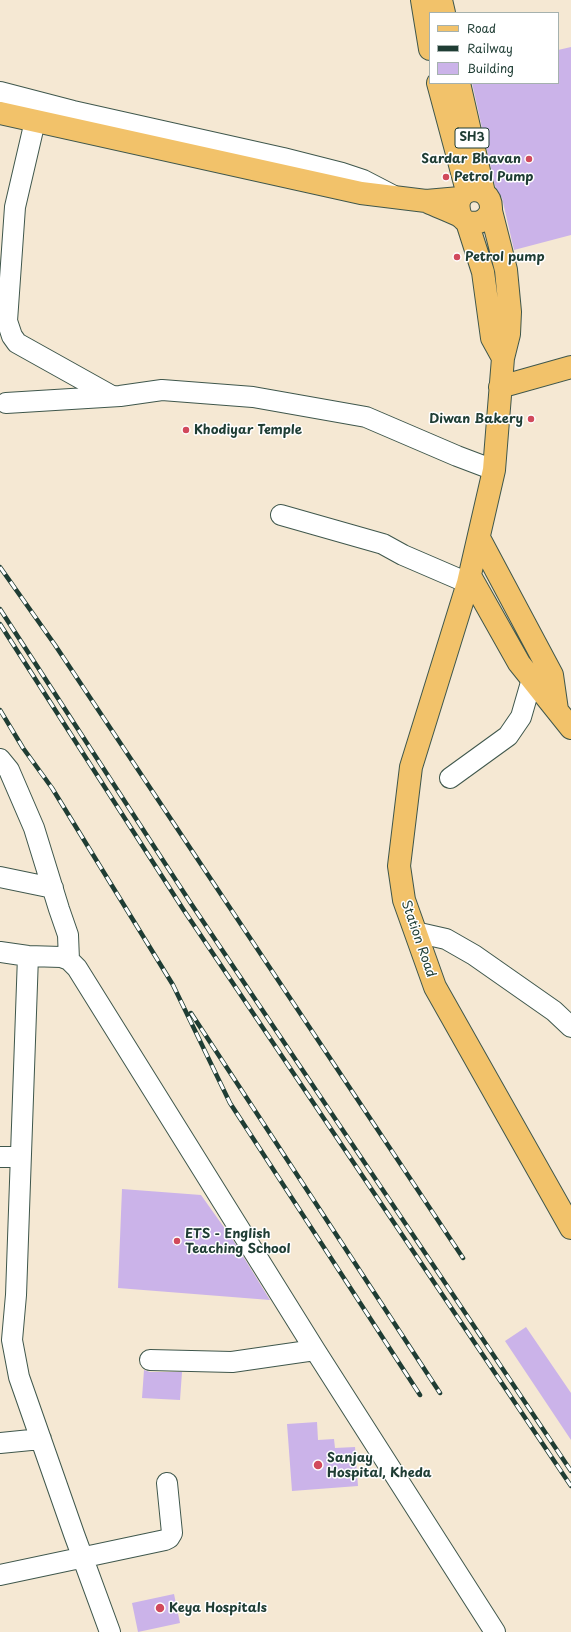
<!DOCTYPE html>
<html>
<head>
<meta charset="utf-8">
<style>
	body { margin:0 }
	#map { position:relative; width:571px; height:1632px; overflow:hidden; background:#f5e8d3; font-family:"Playpen Sans",sans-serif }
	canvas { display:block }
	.legend { position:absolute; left:429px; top:12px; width:130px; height:72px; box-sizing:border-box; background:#fff; border:1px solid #a5b1ae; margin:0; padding:5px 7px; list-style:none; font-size:12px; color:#1f3d34 }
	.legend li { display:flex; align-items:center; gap:8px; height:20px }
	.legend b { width:20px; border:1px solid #a5b1ae }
</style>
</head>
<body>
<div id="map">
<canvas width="571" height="1632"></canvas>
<ul class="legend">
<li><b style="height:5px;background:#f2c26a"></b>Road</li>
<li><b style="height:5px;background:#1f3d34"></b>Railway</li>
<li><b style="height:11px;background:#cbb3e9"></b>Building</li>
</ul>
</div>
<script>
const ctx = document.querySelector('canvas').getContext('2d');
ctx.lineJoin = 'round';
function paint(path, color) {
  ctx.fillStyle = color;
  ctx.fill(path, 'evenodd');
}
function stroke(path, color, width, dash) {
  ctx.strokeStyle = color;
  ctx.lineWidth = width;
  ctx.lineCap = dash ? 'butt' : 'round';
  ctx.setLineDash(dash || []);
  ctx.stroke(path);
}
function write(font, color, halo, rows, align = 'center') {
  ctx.font = font + ' "Playpen Sans",sans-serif';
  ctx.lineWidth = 3;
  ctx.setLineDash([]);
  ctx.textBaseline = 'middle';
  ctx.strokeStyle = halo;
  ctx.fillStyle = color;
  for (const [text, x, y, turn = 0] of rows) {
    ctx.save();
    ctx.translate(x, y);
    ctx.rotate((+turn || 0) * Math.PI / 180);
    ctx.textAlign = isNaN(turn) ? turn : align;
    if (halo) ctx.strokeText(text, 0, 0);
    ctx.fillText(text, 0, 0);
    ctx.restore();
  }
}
paint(new Path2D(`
	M 571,47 L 571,235 L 514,250 L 502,198 L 495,186 L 472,83 L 558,83 L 558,50 Z
	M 122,1189 L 201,1195 L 233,1240 L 270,1300 L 118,1288 Z
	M 526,1327 L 571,1393 L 571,1440 L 505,1341 Z
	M 144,1370 L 150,1372 L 182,1372 L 180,1400 L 142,1398 Z
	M 317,1422 L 318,1440 L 334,1439 L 335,1448 L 355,1447 L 358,1486 L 292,1491 L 287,1424 Z
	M 174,1594 L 180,1623 L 138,1632 L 132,1603 Z`), '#cbb3e9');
const minor = new Path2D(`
	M 0,92 L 73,111 L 283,158 L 342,173 L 363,180 L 392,195
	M 35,121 L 15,207 L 7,321 L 12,336 L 17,343 L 112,396
	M 6,403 L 120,396 L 162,390 L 253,397 L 366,417 L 457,456 L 494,470
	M 281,515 L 383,544 L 403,555 L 468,583
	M 0,759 L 9,770 L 34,828 L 59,909 L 68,935 L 69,960
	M 450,778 L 508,736 L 521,717 L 532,679
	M 0,877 L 53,888
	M 415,932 L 446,939 L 474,955 L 554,1011 L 571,1027
	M 0,952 L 28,956 L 61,957 L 69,960 L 77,968 L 315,1350 L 495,1632
	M 28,956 L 16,1295 L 12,1340 L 19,1377 L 74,1534 L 110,1632
	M 0,1157 L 20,1157
	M 150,1360 L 232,1362 L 315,1350
	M 0,1443 L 41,1439
	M 0,1575 L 165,1540 L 169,1538 L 172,1533 L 167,1483`);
const major = new Path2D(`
	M 422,0 L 430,49
	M 441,0 L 444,13
	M 438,83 L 467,191
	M 459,83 L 484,193
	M 0,113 L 361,193 L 426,201 L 460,198
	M 428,202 C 439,207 450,211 460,216 C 462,217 464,221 467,222 C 472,223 478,223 482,221 C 486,219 491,213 491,209 C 492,181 448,185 461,217
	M 491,211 L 506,270 L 510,312 L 509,334 L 503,358 L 494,470 L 468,583 L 411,767 L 399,866 L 404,900 L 435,987 L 571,1228
	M 467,222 L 483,272 L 492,338 L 503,358
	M 500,387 L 571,367
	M 479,538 L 552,675 L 557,710
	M 470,576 L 519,663 L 571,728`);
stroke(minor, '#3f574c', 22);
stroke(major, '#3f574c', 24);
stroke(minor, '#fff', 20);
stroke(major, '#f2c26a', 22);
const rail = new Path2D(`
	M 0,567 L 55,645 L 463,1258
	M 0,609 L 190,902 L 571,1471
	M 0,624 L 183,909 L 571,1486
	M 0,710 L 23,748 L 52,788 L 173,985 L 230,1103 L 420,1395
	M 191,1013 L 440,1393`);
stroke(rail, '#1f3d34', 4.5);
stroke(rail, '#fff', 3, [9]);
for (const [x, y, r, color] of [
	[529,159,4,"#d1495b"],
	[446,177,4,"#d1495b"],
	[457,257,4,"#d1495b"],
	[531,419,4,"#d1495b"],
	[186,430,4,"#d1495b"],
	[177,1241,4,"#d1495b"],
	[318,1465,5,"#d1495b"],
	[160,1608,5,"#d1495b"]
]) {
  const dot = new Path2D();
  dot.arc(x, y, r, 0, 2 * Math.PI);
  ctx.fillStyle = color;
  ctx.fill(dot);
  stroke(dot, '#fff', 1.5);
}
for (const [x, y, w] of [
	[472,138,34]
]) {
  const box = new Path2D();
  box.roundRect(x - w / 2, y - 10, w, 20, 3);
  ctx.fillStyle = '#fff';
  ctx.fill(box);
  stroke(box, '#1f3d34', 1);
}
write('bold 12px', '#1f3d34', null, [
	["SH3",472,138]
]);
write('bold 13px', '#1f3d34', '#fff', [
	["Sardar Bhavan",521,159,"right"],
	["Petrol Pump",454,177],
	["Petrol pump",465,257],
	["Diwan Bakery",523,419,"right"],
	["Khodiyar Temple",194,430],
	["ETS - English",185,1234],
	["Teaching School",185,1249],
	["Sanjay",327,1458],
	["Hospital, Kheda",327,1473],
	["Keya Hospitals",169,1608]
], 'left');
write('13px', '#1f3d34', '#fff', [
	["Station Road",418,939,71]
]);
</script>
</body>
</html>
